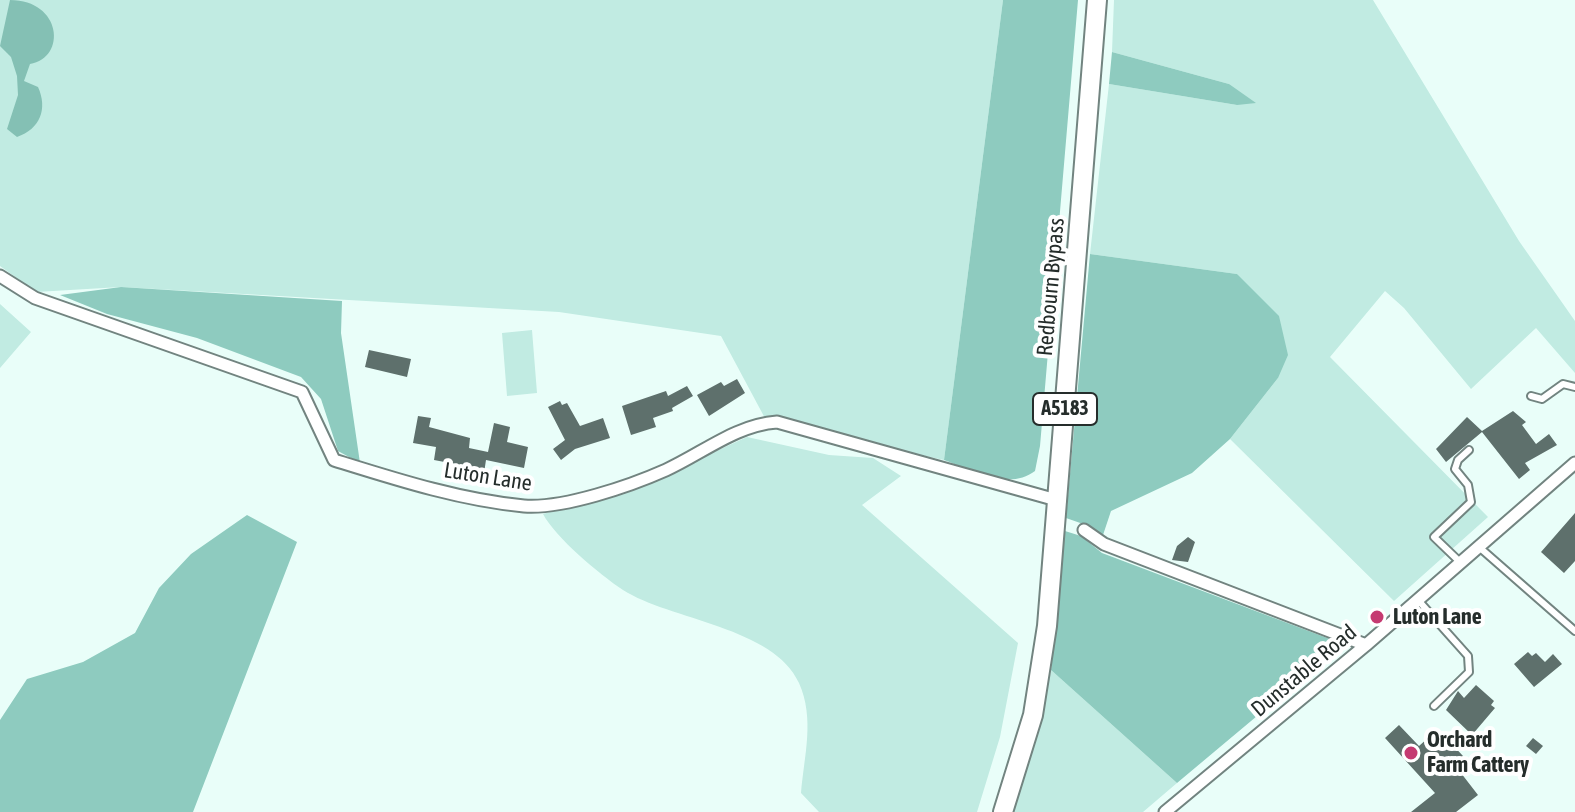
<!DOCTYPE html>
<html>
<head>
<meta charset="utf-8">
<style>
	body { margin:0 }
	canvas { display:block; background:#e9fef9 }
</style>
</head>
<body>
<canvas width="1575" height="812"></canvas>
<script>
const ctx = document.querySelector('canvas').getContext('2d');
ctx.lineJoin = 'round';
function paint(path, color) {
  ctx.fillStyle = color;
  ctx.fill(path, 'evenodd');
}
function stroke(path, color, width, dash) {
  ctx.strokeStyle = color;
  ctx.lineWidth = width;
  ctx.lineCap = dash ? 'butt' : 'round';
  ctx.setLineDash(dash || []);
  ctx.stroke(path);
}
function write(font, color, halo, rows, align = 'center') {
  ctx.font = font + ' "Asap Condensed",sans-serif';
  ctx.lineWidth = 8;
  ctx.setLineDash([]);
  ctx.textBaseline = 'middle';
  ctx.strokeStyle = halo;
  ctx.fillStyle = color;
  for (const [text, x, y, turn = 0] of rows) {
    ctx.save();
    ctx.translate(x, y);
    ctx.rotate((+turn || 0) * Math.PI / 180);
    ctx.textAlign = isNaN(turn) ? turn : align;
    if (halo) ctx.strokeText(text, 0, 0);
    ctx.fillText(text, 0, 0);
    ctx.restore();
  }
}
paint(new Path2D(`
	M 0,0 L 1003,0 L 944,460 L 767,422 L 721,336 L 559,312 L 121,287 L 36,292 L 0,266 Z
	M 1114,0 L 1373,0 L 1519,241 L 1575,321 L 1575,373 L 1536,328 L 1471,389 L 1404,308 L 1385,291 L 1330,357 L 1488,517 L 1394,601 L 1230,439 L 1278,378 L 1237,274 L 1090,254 L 1109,84 L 1237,105 L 1229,84 L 1112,52 Z
	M 0,304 L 31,332 L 0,368 Z
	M 532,330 L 537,393 L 507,396 L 502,333 Z
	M 747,437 L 829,455 L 873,458 L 901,476 L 862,505 L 1018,643 L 1000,737 L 977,812 L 819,812 L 801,793 C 804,756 815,719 799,683 C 774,627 670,620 623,590 C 599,574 556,538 543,514 L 637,487 Z
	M 1051,670 L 1177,783 L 1143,812 L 1013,812 L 1040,726 Z`), '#c1ebe2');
paint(new Path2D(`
	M 1003,0 L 1078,0 L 1040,446 L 1035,471 C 1009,491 971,470 944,460 Z
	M 1112,52 L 1229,84 L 1256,103 L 1237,105 L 1109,84 Z
	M 1090,254 L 1237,274 L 1279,316 L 1288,355 L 1278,378 L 1230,439 L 1192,473 L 1111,511 L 1102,538 L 1086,525 L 1066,518 Z
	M 121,287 L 342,301 L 341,333 L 360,463 L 338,451 L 321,399 L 301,377 L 197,338 L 107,314 L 60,295 Z
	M 247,515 L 297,542 L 193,812 L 0,812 L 0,720 L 27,679 L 83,662 L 135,633 L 159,588 L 191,554 Z
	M 1065,531 L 1081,536 L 1102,553 L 1343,644 L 1177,783 L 1051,670 Z`), '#8ecbbf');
paint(new Path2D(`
	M 10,0 C 62,0 67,58 30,64 L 24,81 L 38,87 C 48,109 40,129 17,137 L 7,129 L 18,95 L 17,76 L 11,57 L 0,46 Z`), '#84c0b4');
paint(new Path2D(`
	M 369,350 L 411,359 L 407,377 L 365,367 Z
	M 737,379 L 745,393 L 709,416 L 697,395 L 721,382 L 724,386 Z
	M 687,386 L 693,396 L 672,408 L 673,411 L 653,418 L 656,427 L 631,435 L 622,406 L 666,391 L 668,396 Z
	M 560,401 L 562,405 L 567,403 L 580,426 L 603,418 L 610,438 L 575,449 L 561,460 L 553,449 L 565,440 L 548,407 Z
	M 1513,411 L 1526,422 L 1522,425 L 1536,444 L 1549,434 L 1557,445 L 1525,463 L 1530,470 L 1519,479 L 1482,432 L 1446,462 L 1436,449 L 1467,417 L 1482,431 Z
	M 418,416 L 431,418 L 429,427 L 470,438 L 469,448 L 488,452 L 494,423 L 510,427 L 507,442 L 528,447 L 524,468 L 486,460 L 484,473 L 454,468 L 455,464 L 434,460 L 436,447 L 413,443 Z
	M 1575,513 L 1575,561 L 1564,573 L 1541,552 Z
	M 1188,537 L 1195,542 L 1188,562 L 1172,560 L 1177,546 Z
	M 1528,652 L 1532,656 L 1536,653 L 1545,662 L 1553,654 L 1562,664 L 1534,687 L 1514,664 Z
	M 1476,685 L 1494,701 L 1491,705 L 1495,708 L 1472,735 L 1446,710 L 1458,691 L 1464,698 Z
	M 1399,725 L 1419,746 L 1438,729 L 1463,756 L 1454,764 L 1478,795 L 1456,812 L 1411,812 L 1435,793 L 1385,738 Z
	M 1533,738 L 1543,746 L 1536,754 L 1526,746 Z`), '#5e706c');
const service = new Path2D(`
	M 1531,396 L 1542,399 L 1563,384 L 1575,387
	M 1479,547 L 1575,631
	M 1461,563 L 1434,537 L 1471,502 L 1468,485 L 1455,469 L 1458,460 L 1469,450
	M 1418,600 L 1468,656 L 1469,672 L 1434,706`);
const minor = new Path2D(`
	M 0,276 L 35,298 L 302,392 L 334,460 C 395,479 460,500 524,506 C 563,509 630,486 666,470 C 703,453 736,425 777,422 L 1060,501
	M 1084,530 L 1104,544 L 1366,645
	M 1165,812 L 1366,645 L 1575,463`);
const primary = new Path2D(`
	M 1003,812 L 1033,715 L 1047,626 L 1097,0`);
stroke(service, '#728480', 10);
stroke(minor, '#728480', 15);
stroke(primary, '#728480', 22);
stroke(service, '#fff', 6);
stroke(minor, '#fff', 11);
stroke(primary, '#fff', 18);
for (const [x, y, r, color] of [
	[1377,617,8,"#c53a71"],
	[1411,753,8,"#c53a71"]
]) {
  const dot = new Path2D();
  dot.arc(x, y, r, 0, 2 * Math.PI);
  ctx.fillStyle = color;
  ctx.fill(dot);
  stroke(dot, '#fff', 3);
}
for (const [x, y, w] of [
	[1065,409,64]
]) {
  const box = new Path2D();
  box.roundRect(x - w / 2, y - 16, w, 32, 6);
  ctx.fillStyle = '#fff';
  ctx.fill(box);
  stroke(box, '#252d2b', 2);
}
write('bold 20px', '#252d2b', null, [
	["A5183",1065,409]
]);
write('22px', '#252d2b', '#fff', [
	["Redbourn Bypass",1051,287,-85],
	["Luton Lane",488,477,9],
	["Dunstable Road",1304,671,-40]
]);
write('bold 22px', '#252d2b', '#fff', [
	["Luton Lane",1393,617],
	["Orchard",1427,740],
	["Farm Cattery",1427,765]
], 'left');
</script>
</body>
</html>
